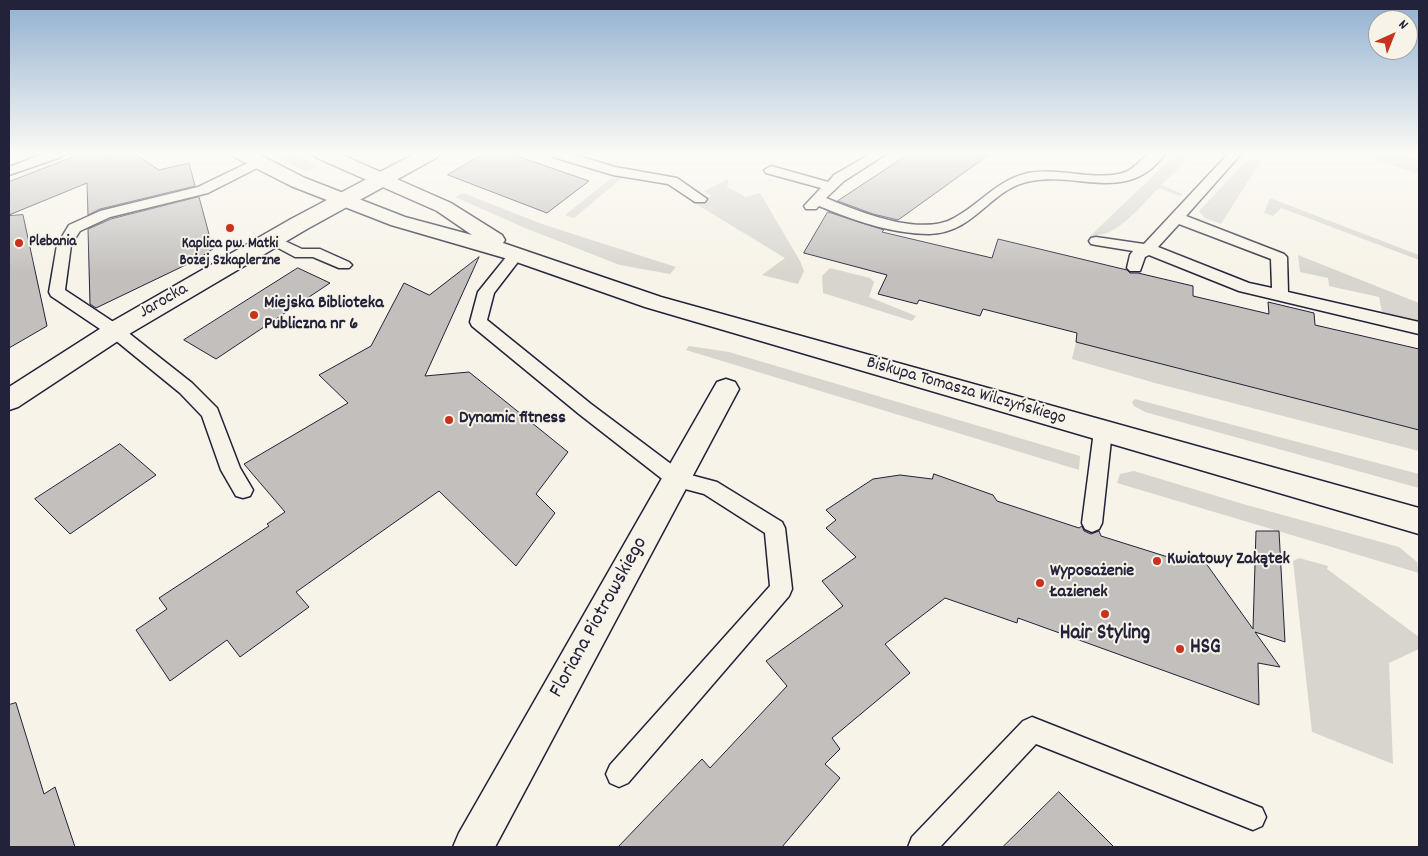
<!DOCTYPE html>
<html>
<head>
<meta charset="utf-8">
<style>
	body { margin:0 }
	#map { position:relative; width:1428px; height:856px; overflow:hidden; background:#f7f3e8; font-family:Dekko,sans-serif }
	canvas { display:block }
	.frame { position:absolute; inset:0; border:10px solid #22223b; pointer-events:none }
	.north { position:absolute; left:1368px; top:10px; width:50px; height:50px; box-sizing:border-box; background:#f7f3e8; border:1px solid #a29fa3; border-radius:50%; rotate:44deg; font-size:14px; font-weight:700; line-height:20px; text-align:center; color:#22223b }
	.north::after { content:''; display:block; margin:auto; width:18px; height:22px; background:#c8321e; clip-path:polygon(50% 0,100% 100%,50% 72%,0 100%) }
</style>
</head>
<body>
<div id="map">
<canvas width="1428" height="856"></canvas>
<div class="frame"></div>
<div class="north">N</div>
</div>
<script>
const ctx = document.querySelector('canvas').getContext('2d');
ctx.lineJoin = 'round';
function paint(path, color) {
  ctx.fillStyle = color;
  ctx.fill(path, 'evenodd');
}
function stroke(path, color, width, dash) {
  ctx.strokeStyle = color;
  ctx.lineWidth = width;
  ctx.lineCap = dash ? 'butt' : 'round';
  ctx.setLineDash(dash || []);
  ctx.stroke(path);
}
function write(font, color, halo, rows, align = 'center') {
  ctx.font = font + ' Dekko,sans-serif';
  ctx.lineWidth = 4;
  ctx.setLineDash([]);
  ctx.textBaseline = 'middle';
  ctx.strokeStyle = halo;
  ctx.fillStyle = color;
  for (const [text, x, y, turn = 0] of rows) {
    ctx.save();
    ctx.translate(x, y);
    ctx.rotate((+turn || 0) * Math.PI / 180);
    ctx.textAlign = isNaN(turn) ? turn : align;
    if (halo) ctx.strokeText(text, 0, 0);
    ctx.fillText(text, 0, 0);
    ctx.restore();
  }
}
paint(new Path2D(`
	M 271,154 L 294,154 L 318,166 L 306,172 Z
	M 1176,154 L 1194,154 L 1161,185 L 1183,194 L 1180,196 L 1159,188 C 1139,207 1118,237 1090,236 Z
	M 1358,154 L 1402,154 L 1419,160 L 1419,174 Z
	M 1259,158 L 1262,159 L 1221,224 L 1205,218 L 1199,211 L 1245,162 Z
	M 614,176 L 622,178 L 574,218 L 565,215 Z
	M 729,179 L 727,187 L 746,197 L 760,193 L 800,261 L 804,271 L 798,284 L 762,275 L 785,258 L 696,204 L 711,196 L 704,191 Z
	M 463,193 L 542,224 L 676,267 L 670,274 L 620,265 L 525,228 L 455,197 Z
	M 1270,198 L 1419,255 L 1419,260 L 1281,208 L 1273,216 L 1264,213 Z
	M 1298,255 L 1419,303 L 1419,321 L 1382,312 L 1379,297 L 1329,286 L 1328,278 L 1300,272 Z
	M 830,268 L 870,278 L 874,282 L 869,297 L 916,316 L 912,321 L 823,293 L 822,276 Z
	M 1076,342 L 1419,430 L 1419,451 L 1155,383 L 1072,359 Z
	M 689,346 L 729,352 L 1080,456 L 1079,470 L 686,350 Z
	M 1135,399 L 1419,474 L 1419,488 L 1145,412 L 1134,406 L 1132,402 Z
	M 1134,471 L 1243,504 L 1399,547 L 1417,562 L 1419,573 L 1117,483 L 1120,474 Z
	M 1299,558 L 1328,566 L 1327,569 L 1419,637 L 1419,649 L 1389,663 L 1393,764 L 1312,732 L 1293,561 Z`), '#d8d5cf');
const building = new Path2D(`
	M 81,154 L 106,154 L 108,159 L 119,154 L 135,154 L 159,170 L 189,163 L 195,186 L 100,209 L 88,215 L 87,183 L 9,215 L 9,182 Z
	M 483,154 L 511,154 L 589,181 L 547,213 L 448,175 Z
	M 909,154 L 990,154 L 898,220 L 873,214 L 838,201 Z
	M 199,197 L 213,249 L 196,260 L 96,308 L 90,304 L 88,229 L 111,219 Z
	M 828,212 L 884,230 L 882,232 L 992,258 L 998,239 L 1127,270 L 1130,273 L 1138,273 L 1193,286 L 1193,296 L 1269,314 L 1268,302 L 1314,313 L 1315,325 L 1419,349 L 1419,430 L 1076,342 L 1077,333 L 983,309 L 980,316 L 919,300 L 917,304 L 878,294 L 887,275 L 804,253 Z
	M 23,215 L 47,326 L 9,348 L 9,216 Z
	M 479,257 L 425,376 L 469,372 L 568,452 L 536,494 L 555,513 L 516,566 L 439,491 L 296,592 L 309,607 L 240,657 L 227,640 L 170,681 L 136,630 L 167,609 L 159,598 L 269,526 L 267,524 L 285,512 L 244,464 L 348,403 L 319,375 L 371,346 L 404,283 L 429,295 Z
	M 298,268 L 330,283 L 216,359 L 184,340 Z
	M 120,444 L 156,475 L 70,534 L 35,499 Z
	M 934,474 L 993,495 L 997,501 L 1079,528 L 1082,526 L 1084,531 L 1091,534 L 1099,531 L 1101,536 L 1187,563 L 1200,555 L 1253,629 L 1256,531 L 1279,531 L 1285,642 L 1255,632 L 1280,667 L 1258,663 L 1259,705 L 1018,618 L 1017,623 L 945,598 L 885,644 L 910,673 L 832,738 L 840,749 L 825,764 L 840,778 L 782,847 L 618,847 L 702,759 L 710,768 L 787,686 L 766,661 L 843,606 L 822,581 L 856,557 L 826,528 L 836,520 L 826,510 L 873,479 L 900,475 L 932,479 Z
	M 16,703 L 44,794 L 55,787 L 75,847 L 9,847 L 9,705 Z
	M 1059,792 L 1114,847 L 1003,847 Z`);
paint(building, '#c2bfbd');
stroke(building, '#22223b', 1);
const lane = new Path2D(`
	M 43,154 L 62,154 L 61,157 L 9,175 L 9,167 Z
	M 552,154 L 572,154 L 615,167 L 677,178 L 707,199 L 705,202 L 695,202 L 668,184 L 613,175 L 553,157 Z
	M 870,154 L 886,154 L 844,181 L 826,198 C 859,212 921,237 954,218 C 982,203 995,181 1028,173 C 1058,167 1089,180 1119,174 C 1135,171 1139,159 1150,154 C 1154,153 1161,154 1165,154 C 1128,204 1080,172 1031,181 C 990,188 976,233 929,234 C 892,234 853,220 819,206 L 816,209 L 806,209 L 804,206 L 821,188 L 766,173 L 764,170 L 771,166 L 828,182 L 834,175 Z
	M 1228,154 L 1241,154 L 1186,216 L 1284,254 L 1287,257 L 1288,292 L 1419,322 L 1419,334 L 1239,291 L 1149,255 L 1145,257 L 1140,271 L 1130,271 L 1127,268 L 1130,255 L 1133,251 L 1096,245 L 1091,244 L 1089,241 L 1091,238 L 1096,237 L 1144,244 ZM 1179,224 L 1271,259 L 1272,288 L 1249,283 L 1158,247 Z
	M 258,158 L 263,159 L 265,162 L 263,165 L 208,193 L 110,217 L 80,231 L 71,245 L 65,290 L 121,327 L 192,383 L 217,408 L 240,468 L 253,490 L 250,496 L 243,498 L 236,496 L 221,470 L 202,416 L 180,393 L 109,335 L 51,296 L 49,292 L 57,245 L 69,225 L 100,211 L 198,187 Z
	M 272,235 L 302,249 L 320,249 L 349,262 L 352,265 L 349,268 L 339,268 L 313,257 L 295,257 L 267,242 L 265,239 L 267,236 Z
	M 516,249 L 521,251 L 524,254 L 494,293 L 487,320 L 591,404 L 683,473 L 717,482 L 782,522 L 785,528 L 792,589 L 789,596 L 628,783 L 619,787 L 610,783 L 606,774 L 610,765 L 770,586 L 765,533 L 704,494 L 670,485 L 579,414 L 472,326 L 470,322 L 478,292 L 511,251 Z
	M 1103,424 L 1110,426 L 1112,431 L 1102,523 L 1099,529 L 1092,532 L 1085,529 L 1082,523 L 1094,431 L 1096,426 Z
	M 1032,717 L 1262,808 L 1266,817 L 1262,826 L 1253,830 L 1036,744 L 940,847 L 908,847 L 912,837 L 1023,721 Z`);
const street = new Path2D(`
	M 414,154 L 439,154 L 436,158 L 307,229 L 124,337 L 18,407 L 9,410 L 9,387 L 106,325 L 291,219 Z
	M 726,379 L 735,382 L 739,389 L 495,847 L 453,847 L 459,833 L 717,382 Z`);
const secondary = new Path2D(`
	M 233,154 L 258,154 L 305,178 L 405,217 L 472,235 L 437,211 L 317,158 L 314,154 L 340,154 L 451,203 L 502,235 L 505,240 L 503,243 L 661,297 L 1419,508 L 1419,534 L 645,307 L 508,259 L 391,225 L 291,186 L 236,158 Z`);
stroke(lane, '#22223b', 3);
stroke(street, '#22223b', 3);
stroke(secondary, '#22223b', 3);
paint(lane, '#f7f3e8');
paint(street, '#f7f3e8');
paint(secondary, '#f7f3e8');
const sky = ctx.createLinearGradient(0, 0, 0, 274);
sky.addColorStop(0, '#91b0d0');
sky.addColorStop(0.56, '#fbfaf5');
sky.addColorStop(1, '#fbfaf500');
ctx.fillStyle = sky;
ctx.fillRect(0, 0, 1428, 274);
for (const [x, y, r, color] of [
	[230,228,5,"#c8321e"],
	[19,243,5,"#c8321e"],
	[254,315,5,"#c8321e"],
	[449,420,5,"#c8321e"],
	[1157,561,5,"#c8321e"],
	[1040,583,5,"#c8321e"],
	[1105,614,5,"#c8321e"],
	[1180,649,5,"#c8321e"]
]) {
  const dot = new Path2D();
  dot.arc(x, y, r, 0, 2 * Math.PI);
  ctx.fillStyle = color;
  ctx.fill(dot);
  stroke(dot, '#f7f3e8', 2);
}
write('bold 15px', '#22223b', '#f7f3e8', [
	["Plebania",29,243],
	["Kaplica pw. Matki",230,245,"center"],
	["Bożej Szkaplerzne",230,262,"center"]
], 'left');
write('18px', '#22223b', '#f7f3e8', [
	["Jarocka",164,302,-30],
	["Biskupa Tomasza Wilczyńskiego",966,392,16]
]);
write('bold 18px', '#22223b', '#f7f3e8', [
	["Miejska Biblioteka",264,305],
	["Publiczna nr 6",264,326],
	["Dynamic fitness",459,420],
	["Kwiatowy Zakątek",1167,561],
	["Wyposażenie",1050,573],
	["Łazienek",1050,594]
], 'left');
write('21px', '#22223b', '#f7f3e8', [
	["Floriana Piotrowskiego",600,618,-61]
]);
write('bold 21px', '#22223b', '#f7f3e8', [
	["Hair Styling",1105,635],
	["HSG",1190,649,"left"]
]);
</script>
</body>
</html>
